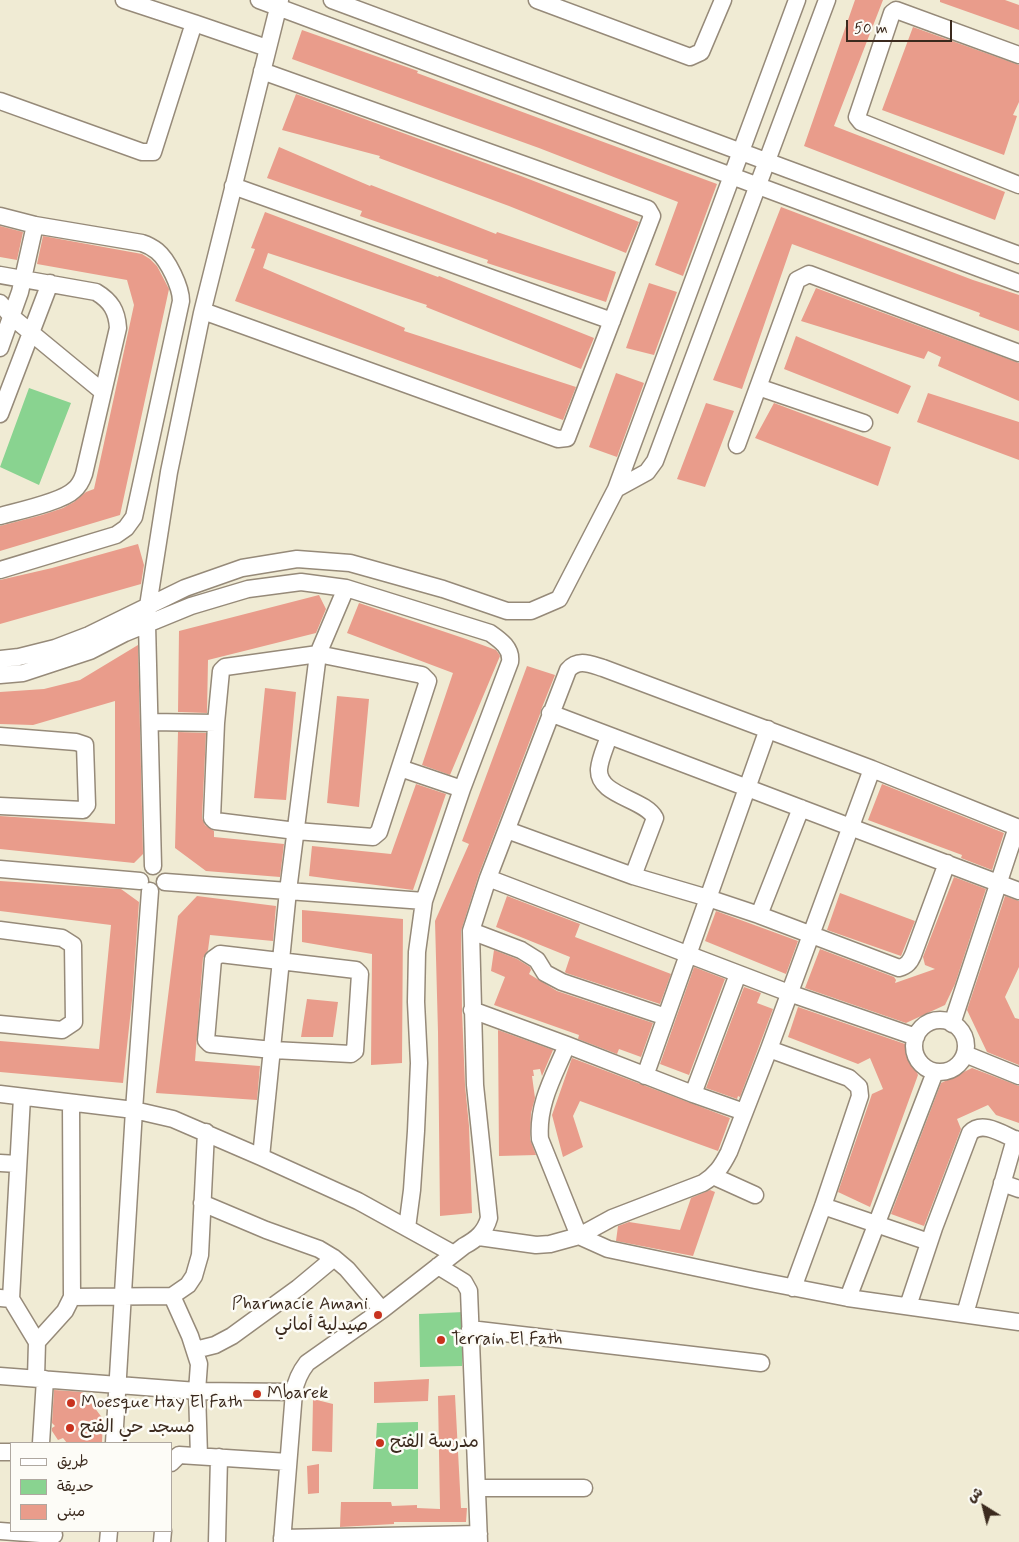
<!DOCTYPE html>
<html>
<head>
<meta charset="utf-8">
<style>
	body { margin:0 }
	#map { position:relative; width:1019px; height:1542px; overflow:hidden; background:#f0ebd4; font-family:Mynerve,"Playpen Sans Arabic",sans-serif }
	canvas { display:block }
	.legend { position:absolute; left:10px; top:1442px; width:162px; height:90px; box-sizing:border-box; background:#fdfcf7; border:1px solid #afa8a0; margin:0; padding:6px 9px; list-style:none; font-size:15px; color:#3b2a1e }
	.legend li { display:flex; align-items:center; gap:10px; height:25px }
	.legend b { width:25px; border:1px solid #afa8a0 }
	.north { position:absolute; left:959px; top:1482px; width:50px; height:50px; -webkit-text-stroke:4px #fdfcf7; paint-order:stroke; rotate:324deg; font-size:14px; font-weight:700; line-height:20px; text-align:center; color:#3b2a1e }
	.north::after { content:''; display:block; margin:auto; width:18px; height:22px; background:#3b2a1e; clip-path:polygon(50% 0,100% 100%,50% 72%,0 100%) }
	.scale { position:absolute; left:846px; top:20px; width:106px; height:22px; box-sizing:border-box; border:2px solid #3b2a1e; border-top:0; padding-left:6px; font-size:15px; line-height:18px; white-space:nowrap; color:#3b2a1e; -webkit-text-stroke:4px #fdfcf7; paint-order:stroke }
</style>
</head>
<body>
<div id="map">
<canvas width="1019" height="1542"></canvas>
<ul class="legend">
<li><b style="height:6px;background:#fff"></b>طريق</li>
<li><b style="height:14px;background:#89d390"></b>حديقة</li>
<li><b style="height:14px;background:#e99c8b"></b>مبنى</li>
</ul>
<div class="north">ش</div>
<div class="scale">50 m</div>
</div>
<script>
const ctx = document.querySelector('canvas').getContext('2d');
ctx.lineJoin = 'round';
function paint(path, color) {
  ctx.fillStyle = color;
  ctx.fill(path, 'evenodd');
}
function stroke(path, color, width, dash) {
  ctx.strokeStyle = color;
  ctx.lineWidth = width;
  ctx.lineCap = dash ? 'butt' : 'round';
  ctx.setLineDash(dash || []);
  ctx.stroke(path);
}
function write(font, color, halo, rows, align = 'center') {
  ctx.font = font + ' Mynerve,"Playpen Sans Arabic",sans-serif';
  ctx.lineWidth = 5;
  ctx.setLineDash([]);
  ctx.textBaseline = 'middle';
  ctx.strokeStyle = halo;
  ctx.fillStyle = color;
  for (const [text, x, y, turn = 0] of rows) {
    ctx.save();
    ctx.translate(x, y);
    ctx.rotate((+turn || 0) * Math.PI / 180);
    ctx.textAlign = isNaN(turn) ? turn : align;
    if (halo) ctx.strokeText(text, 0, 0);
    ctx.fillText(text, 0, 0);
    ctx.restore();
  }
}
paint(new Path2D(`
	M 29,388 L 71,403 L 39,485 L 0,467 Z
	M 464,1312 L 462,1366 L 420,1367 L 419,1314 Z
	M 418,1422 L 418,1489 L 373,1489 L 377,1423 Z`), '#89d390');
paint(new Path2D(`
	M 855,0 L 883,0 L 834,126 L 1005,192 L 995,220 L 804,146 Z
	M 940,0 L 1005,0 L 1019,5 L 1019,30 L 940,2 Z
	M 913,27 L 1019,65 L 1019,102 L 1013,115 L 1017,116 L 1004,155 L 882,110 Z
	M 302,30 L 418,71 L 417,73 L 717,184 L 683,276 L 655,265 L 678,202 L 539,148 L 292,59 Z
	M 296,94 L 521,176 L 639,222 L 626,253 L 509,206 L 379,158 L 380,156 L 282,130 Z
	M 279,147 L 370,186 L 371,185 L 496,234 L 497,232 L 616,272 L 606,302 L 487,263 L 488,260 L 360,216 L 362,211 L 267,178 Z
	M 781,207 L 973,280 L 1019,295 L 1019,331 L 979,316 L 980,313 L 792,244 L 742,389 L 713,380 Z
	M 265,212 L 438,277 L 439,276 L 594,338 L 581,369 L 426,307 L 427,305 L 268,253 L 263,268 L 405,328 L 404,331 L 576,387 L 563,420 L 235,301 L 255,249 L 251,248 Z
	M 0,226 L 23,232 L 17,260 L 0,257 Z
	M 43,236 L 142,254 L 150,259 L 157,266 L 169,289 L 120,515 L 0,551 L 0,526 L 42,515 L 63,508 L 74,502 L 86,492 L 94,489 L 134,305 L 127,280 L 37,264 Z
	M 649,283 L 677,292 L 654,355 L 626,348 Z
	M 816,288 L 1019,363 L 1019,401 L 938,366 L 941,357 L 928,351 L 924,359 L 801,321 Z
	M 796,336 L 911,386 L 898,414 L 784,369 Z
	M 616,373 L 644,383 L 617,457 L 589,447 Z
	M 928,393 L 1019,422 L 1019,460 L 917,422 Z
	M 706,403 L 734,411 L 705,487 L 677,479 Z
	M 774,403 L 891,447 L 878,486 L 755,438 Z
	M 138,544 L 144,565 L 141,584 L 0,624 L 0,580 L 52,568 Z
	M 319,595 L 326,609 L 316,633 L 208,660 L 207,713 L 178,712 L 179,631 Z
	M 359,603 L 466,639 L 496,650 L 499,654 L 500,656 L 450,775 L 422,765 L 453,673 L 347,633 Z
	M 138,645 L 143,854 L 134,863 L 0,849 L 0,816 L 115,824 L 115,701 L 33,725 L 0,724 L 0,692 L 44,689 L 80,680 Z
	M 527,666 L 555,675 L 541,710 L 540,714 L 479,874 L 461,931 L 462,1011 L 465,1085 L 469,1126 L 472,1213 L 440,1216 L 438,1032 L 435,921 L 469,844 L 462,841 Z
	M 265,688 L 296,692 L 286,800 L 254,798 Z
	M 337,696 L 369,699 L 359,807 L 327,803 Z
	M 178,732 L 206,733 L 202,818 L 205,825 L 214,831 L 214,837 L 284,844 L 280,877 L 206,871 L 175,848 Z
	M 416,784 L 446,794 L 413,890 L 309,876 L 312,846 L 391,854 Z
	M 882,784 L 1004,833 L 992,870 L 961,858 L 962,855 L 868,820 Z
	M 954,877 L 986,889 L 955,984 L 945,1005 L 906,1023 L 805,988 L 820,949 L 894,977 L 896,980 L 895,983 L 935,969 L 925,965 L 923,957 Z
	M 0,881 L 121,889 L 139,902 L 132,1000 L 123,1083 L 0,1072 L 0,1041 L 99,1049 L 111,925 L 0,911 Z
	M 840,893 L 915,921 L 901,956 L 827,930 Z
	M 197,896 L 276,906 L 273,941 L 210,935 L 208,950 L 203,958 L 195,1061 L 260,1066 L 257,1100 L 156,1093 L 178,916 Z
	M 507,896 L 580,924 L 575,937 L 671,974 L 660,1004 L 566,973 L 565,972 L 570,957 L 496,927 Z
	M 1005,896 L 1019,901 L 1019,967 L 1005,997 L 1015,1018 L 1019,1019 L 1019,1065 L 987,1052 L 967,1010 Z
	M 302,910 L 403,919 L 402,1063 L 371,1065 L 372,954 L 302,942 Z
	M 716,911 L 798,941 L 786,974 L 705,941 Z
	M 494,950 L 517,959 L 530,967 L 531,970 L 529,974 L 557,991 L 653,1023 L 641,1057 L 619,1049 L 617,1054 L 578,1039 L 579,1035 L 494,1005 L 505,977 L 491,971 Z
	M 694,967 L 725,979 L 689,1075 L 660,1064 Z
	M 744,987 L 761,993 L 757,1003 L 773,1009 L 740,1097 L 738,1096 L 737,1099 L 706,1088 Z
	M 307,999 L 338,1002 L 333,1037 L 301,1037 Z
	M 798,1007 L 905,1044 L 918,1075 L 870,1207 L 838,1192 L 872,1094 L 883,1089 L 870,1058 L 858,1064 L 788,1037 Z
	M 498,1030 L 553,1050 L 542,1076 L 540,1069 L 533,1070 L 534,1076 L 532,1076 L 535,1098 L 531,1113 L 530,1139 L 536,1155 L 499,1156 Z
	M 572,1058 L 730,1118 L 718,1151 L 580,1101 L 573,1116 L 583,1147 L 563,1157 L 552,1115 Z
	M 972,1068 L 1019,1086 L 1019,1123 L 996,1115 L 988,1105 L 957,1119 L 961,1129 L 924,1226 L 891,1214 L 941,1083 Z
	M 710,1190 L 715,1192 L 693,1256 L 616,1241 L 618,1226 L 629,1222 L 680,1230 L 691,1198 Z
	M 429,1379 L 428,1401 L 374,1403 L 374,1382 Z
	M 54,1390 L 83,1392 L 103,1419 L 102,1443 L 67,1443 L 63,1438 L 58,1440 L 52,1431 L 52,1428 L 55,1426 L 52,1423 Z
	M 455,1395 L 461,1508 L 467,1508 L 466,1522 L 394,1522 L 394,1524 L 340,1527 L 341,1502 L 391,1502 L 392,1506 L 417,1505 L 417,1508 L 440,1509 L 438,1396 Z
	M 313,1399 L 333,1404 L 332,1452 L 312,1451 Z
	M 319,1464 L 319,1493 L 308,1494 L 307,1466 Z`), '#e99c8b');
const minor = new Path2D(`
	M 124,0 L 194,23
	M 259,0 L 1019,283
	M 332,0 L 1019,255
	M 537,0 L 690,57 L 701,52 L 723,0
	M 1019,55 L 896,10 L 892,13 L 857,117 L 861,122 L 1019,185
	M 0,101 L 142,152 L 153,152 L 194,23 L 267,48
	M 233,186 L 612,321
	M 0,216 L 35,225 L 142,243 C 148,245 152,247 157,251 C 168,260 181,287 181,301 L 134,517 L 126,528 L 116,535 L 0,570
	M 0,275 L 96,292 C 111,301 117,311 118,328 L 84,474 C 82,480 79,486 74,490 C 62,502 18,511 0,516
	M 0,303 L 12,317 L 103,392
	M 203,311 L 558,439 L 567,438 L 652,216 L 648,209 L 262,71
	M 0,348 L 20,292 L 35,225
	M 758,387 L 864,423
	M 0,414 L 50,283
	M 737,445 L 797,280 L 809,274 L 1019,353
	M 616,489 L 647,472 L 655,461 L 827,0
	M 318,654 L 422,675 L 428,681 L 379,832 L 373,837 L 296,831 L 215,821 L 212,818 L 216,723 L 221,671 L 225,667 Z
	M 0,659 L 19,657 L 55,648 L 89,635 L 185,588 L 242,568 L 297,559 L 350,563 L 443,589 L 507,611 L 531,611 L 559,599 L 616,489 L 797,0
	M 0,675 L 23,673 L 90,651 L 125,633 L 191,606 L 248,589 L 301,582 L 346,588 L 490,633 C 500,640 512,648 510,662 L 462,789 L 424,901 L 417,952 L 416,1002 L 419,1063 L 416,1131 L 412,1190 L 407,1228
	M 550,713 L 1019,891
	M 150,722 L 216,723
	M 0,736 L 76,742 L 85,745 L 87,805 L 83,810 L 0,806
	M 609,736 C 606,746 600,758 599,769 C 597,796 644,798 655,818 L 633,876
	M 400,768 L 462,789
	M 507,830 L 633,876 L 708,898 L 759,915 L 899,968 C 907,966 910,962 913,955 L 947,863
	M 153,866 L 147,624 L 148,606 L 169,472 L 202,313 L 280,0
	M 0,869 L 140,881
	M 488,878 L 789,993 L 916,1037
	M 165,882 L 424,901
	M 759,915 L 801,808
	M 0,930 L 62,938 L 73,945 L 74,1022 L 62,1030 L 0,1024
	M 471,931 L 521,950 L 537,960 L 545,973 L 562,982 L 666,1017
	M 220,954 L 356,970 L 360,974 L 355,1051 L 351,1054 L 273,1050 L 210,1044 L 206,1040 L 213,959 Z
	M 472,1010 L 567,1045 L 693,1094 L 744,1112
	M914 1046a26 26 0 1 1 52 0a26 26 0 1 1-52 0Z
	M 952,1024 L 1017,827
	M 567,1045 C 554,1076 537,1104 540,1139 L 579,1236 L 608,1249 L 755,1280 L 848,1298 L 1019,1322
	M 769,1049 L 849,1078 L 859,1087 L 860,1096 L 823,1206 L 793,1288
	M 965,1054 L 1019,1076
	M 645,1076 L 768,729
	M 0,1094 L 134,1110 L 173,1119 L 261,1157 L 358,1201 L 454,1254
	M 693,1094 L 738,974
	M 71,1103 L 72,1297 L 172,1296 L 188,1285 L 194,1276 L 200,1255 L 206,1132
	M 261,1157 L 288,891 L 318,654 L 346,588
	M 0,1163 L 18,1164
	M 713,1176 L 755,1195
	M 1002,1183 L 1019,1189
	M 202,1203 L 266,1230 L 319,1249 L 334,1258 L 347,1269 L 382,1310
	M 823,1206 L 929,1242
	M 479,1237 L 536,1245 L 550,1244 L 579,1236 L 612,1218 L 703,1183 C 716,1175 722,1166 729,1152 L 769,1049 L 872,769
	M 438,1266 L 464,1282 L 469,1291 L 479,1542
	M 172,1296 L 190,1336 L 199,1364 L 197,1391 L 199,1456
	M 0,1298 L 11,1299 L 22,1097
	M 848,1298 L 935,1072
	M 11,1299 L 37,1342
	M 908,1306 L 934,1228 L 970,1133 C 983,1119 1005,1136 1019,1141
	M 965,1314 L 1015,1139
	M 470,1329 L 761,1363
	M 195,1350 L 215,1345 L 232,1336 L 298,1288 L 334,1258
	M 0,1376 L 197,1391 L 294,1392
	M 36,1378 L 37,1342 L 65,1311 L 72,1297
	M 41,1443 L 45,1379
	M 114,1443 L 134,1110 L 150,891
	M 0,1452 L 11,1452
	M 171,1463 L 179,1455 L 288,1462
	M 477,1488 L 584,1488
	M 0,1531 L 54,1535
	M 282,1538 L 479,1534
	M 108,1542 L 109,1531
	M 162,1542 L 163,1531
	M 217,1542 L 219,1457
	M 282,1542 L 294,1392 C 296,1380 300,1372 307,1363 L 382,1310 L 464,1246 C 477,1239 485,1232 489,1218 L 475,1085 L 471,931 L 488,878 L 568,670 C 578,658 590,664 603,668 L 872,769 L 1019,828`);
stroke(minor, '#968a79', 19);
stroke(minor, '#fff', 16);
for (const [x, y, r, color] of [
	[378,1315,5,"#c8321e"],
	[441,1340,5,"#c8321e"],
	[257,1394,5,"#c8321e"],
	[71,1403,5,"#c8321e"],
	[70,1428,5,"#c8321e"],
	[380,1443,5,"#c8321e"]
]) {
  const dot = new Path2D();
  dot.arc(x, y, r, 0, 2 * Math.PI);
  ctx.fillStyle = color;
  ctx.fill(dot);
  stroke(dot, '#fdfcf7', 2);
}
write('18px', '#3b2a1e', '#fdfcf7', [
	["Pharmacie Amani",368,1305,"right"],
	["صيدلية أماني",368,1326,"right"],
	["Terrain El Fath",451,1340],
	["Mbarek",267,1394],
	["Moesque Hay El Fath",81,1403],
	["مسجد حي الفتح",80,1428],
	["مدرسة الفتح",390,1443]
], 'left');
</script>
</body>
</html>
